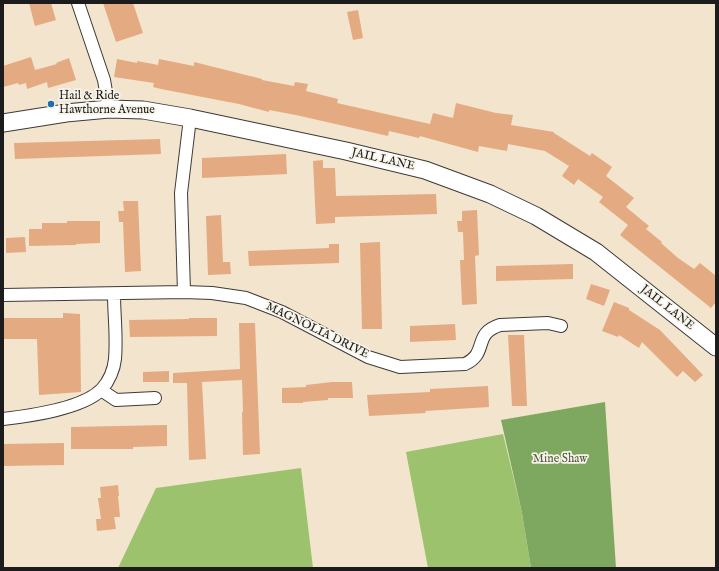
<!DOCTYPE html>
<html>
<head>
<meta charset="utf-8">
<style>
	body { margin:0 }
	#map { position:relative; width:719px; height:571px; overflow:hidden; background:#f3e4cd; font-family:"IM FELL English",serif }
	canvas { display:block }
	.frame { position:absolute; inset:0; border:4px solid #1c1c1c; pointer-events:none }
</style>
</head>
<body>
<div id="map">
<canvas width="719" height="571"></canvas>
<div class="frame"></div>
</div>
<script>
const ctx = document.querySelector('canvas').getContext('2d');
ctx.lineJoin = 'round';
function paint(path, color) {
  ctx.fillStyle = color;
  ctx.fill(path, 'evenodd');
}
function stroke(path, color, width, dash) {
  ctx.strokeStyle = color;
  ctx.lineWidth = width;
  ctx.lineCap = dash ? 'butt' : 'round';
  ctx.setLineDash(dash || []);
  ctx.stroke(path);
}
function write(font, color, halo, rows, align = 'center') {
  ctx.font = font + ' "IM FELL English",serif';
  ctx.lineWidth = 3.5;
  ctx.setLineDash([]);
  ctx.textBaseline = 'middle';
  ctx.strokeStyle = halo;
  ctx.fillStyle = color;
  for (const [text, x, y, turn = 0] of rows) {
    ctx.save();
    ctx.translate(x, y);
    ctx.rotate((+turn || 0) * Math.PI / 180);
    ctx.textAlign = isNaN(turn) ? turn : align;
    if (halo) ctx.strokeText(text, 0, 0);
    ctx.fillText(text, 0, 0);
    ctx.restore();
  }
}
paint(new Path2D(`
	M 503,434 L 522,513 L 531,568 L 428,568 L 406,452 Z
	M 301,468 L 313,568 L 118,568 L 156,488 Z`), '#9dc26d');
paint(new Path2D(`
	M 605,402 L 616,568 L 531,568 L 522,513 L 501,420 Z`), '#7ea860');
paint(new Path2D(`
	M 29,3 L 51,3 L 56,20 L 35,26 Z
	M 103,3 L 133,3 L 143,33 L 116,42 Z
	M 358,10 L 363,38 L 353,40 L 347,12 Z
	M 31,57 L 35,70 L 57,64 L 56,63 L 69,58 L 76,80 L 48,88 L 47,82 L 27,89 L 26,83 L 19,85 L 18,83 L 3,87 L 3,66 Z
	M 117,59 L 137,63 L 137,61 L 158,65 L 159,59 L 194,66 L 194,62 L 262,79 L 262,80 L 294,86 L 295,82 L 308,84 L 306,91 L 338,99 L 337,103 L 430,124 L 433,113 L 453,118 L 456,103 L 496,113 L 513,115 L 511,125 L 554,132 L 554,133 L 590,156 L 592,153 L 612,167 L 606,176 L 634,198 L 626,207 L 649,226 L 646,229 L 662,242 L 661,243 L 678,258 L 694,269 L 700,263 L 716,276 L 716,302 L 711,308 L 620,235 L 628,225 L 599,202 L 603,197 L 578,179 L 574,185 L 562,176 L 569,166 L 545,151 L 508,144 L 507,151 L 479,146 L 478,152 L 420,136 L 419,138 L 389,131 L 388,136 L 296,115 L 269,110 L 269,112 L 239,104 L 161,89 L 153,87 L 154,83 L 114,77 Z
	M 160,139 L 161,154 L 15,159 L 14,143 Z
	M 286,154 L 287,174 L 202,178 L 202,158 Z
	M 323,160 L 323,168 L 335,168 L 336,196 L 436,194 L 437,214 L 335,217 L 335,223 L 316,224 L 313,161 Z
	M 123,201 L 138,201 L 141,271 L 125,272 L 123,222 L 119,222 L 118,211 L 124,211 Z
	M 477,210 L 479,255 L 475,256 L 477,304 L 462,305 L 460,260 L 464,260 L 463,232 L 458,232 L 457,221 L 462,221 L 462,211 Z
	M 221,215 L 223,262 L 230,262 L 231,274 L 208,275 L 206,216 Z
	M 67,221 L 100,221 L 100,243 L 76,244 L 76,245 L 29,246 L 29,229 L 42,229 L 42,223 L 67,223 Z
	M 25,237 L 26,252 L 6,253 L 6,238 Z
	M 380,242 L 382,329 L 362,329 L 360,243 Z
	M 329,244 L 339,244 L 339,263 L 249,266 L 248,251 L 329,248 Z
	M 573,264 L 573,279 L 496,281 L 496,266 Z
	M 591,284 L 610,290 L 604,306 L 586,299 Z
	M 614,302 L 629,308 L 629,310 L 660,330 L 703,375 L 695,382 L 683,371 L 677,377 L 642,342 L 639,348 L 619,335 L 618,337 L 602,331 Z
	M 63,313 L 80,314 L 81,392 L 39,395 L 37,339 L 3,339 L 3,318 L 63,318 Z
	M 189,318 L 217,318 L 217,336 L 130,337 L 129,320 L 189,319 Z
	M 239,323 L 255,323 L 260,454 L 243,455 L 242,412 L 243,412 L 242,380 L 202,382 L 206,459 L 189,460 L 187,383 L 173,383 L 173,373 L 240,369 Z
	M 455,324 L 456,340 L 410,342 L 410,326 Z
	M 508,335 L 524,335 L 527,406 L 512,406 Z
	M 169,371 L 169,382 L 143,382 L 143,372 Z
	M 332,382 L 352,382 L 353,398 L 328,398 L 328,400 L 303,402 L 303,403 L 282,403 L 282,388 L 306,387 L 306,385 Z
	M 488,386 L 489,407 L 425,411 L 426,413 L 369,416 L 367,395 L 430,392 L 430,389 Z
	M 167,425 L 167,446 L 133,447 L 133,449 L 71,449 L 71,427 Z
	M 64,443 L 64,465 L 3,466 L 3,444 Z
	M 118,485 L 119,496 L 118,496 L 120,517 L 114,517 L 116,529 L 97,531 L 96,519 L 101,519 L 98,498 L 101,498 L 100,487 Z`), '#e4aa82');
const street = new Path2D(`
	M 78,3 L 104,80 L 109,109
	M 184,292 L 181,193 L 190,118
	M 3,295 L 184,292 L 212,293 L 246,298 L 282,312 L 368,357 L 400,367 L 465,364 C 489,353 472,334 500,325 L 548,323 L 561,326
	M 101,390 L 116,400 L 155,398
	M 3,419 C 29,416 83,409 102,389 C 109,381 114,369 115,359 C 117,337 114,315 114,294`);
const secondary = new Path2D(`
	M 3,123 L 66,113 L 109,109 L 143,110 L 190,118 L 346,151 L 425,170 L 490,194 L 536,216 L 596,252 L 716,347`);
stroke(street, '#3c3a37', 14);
stroke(secondary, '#3c3a37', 19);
stroke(street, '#fff', 12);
stroke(secondary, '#fff', 17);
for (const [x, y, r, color] of [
	[51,104,4,"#1f6fb2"]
]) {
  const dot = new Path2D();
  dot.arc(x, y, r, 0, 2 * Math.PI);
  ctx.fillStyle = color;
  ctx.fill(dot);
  stroke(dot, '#f7f3e8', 1.5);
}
write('12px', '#1c1c1c', '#f7f3e8', [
	["Hail & Ride",59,97],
	["Hawthorne Avenue",59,111]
], 'left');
write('12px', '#1c1c1c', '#f7f3e8', [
	["JAIL LANE",383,160,13],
	["JAIL LANE",667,308,38],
	["MAGNOLIA DRIVE",317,331,26]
]);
write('12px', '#495638', '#f7f3e8', [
	["Mine Shaw",560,460]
]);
</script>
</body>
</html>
